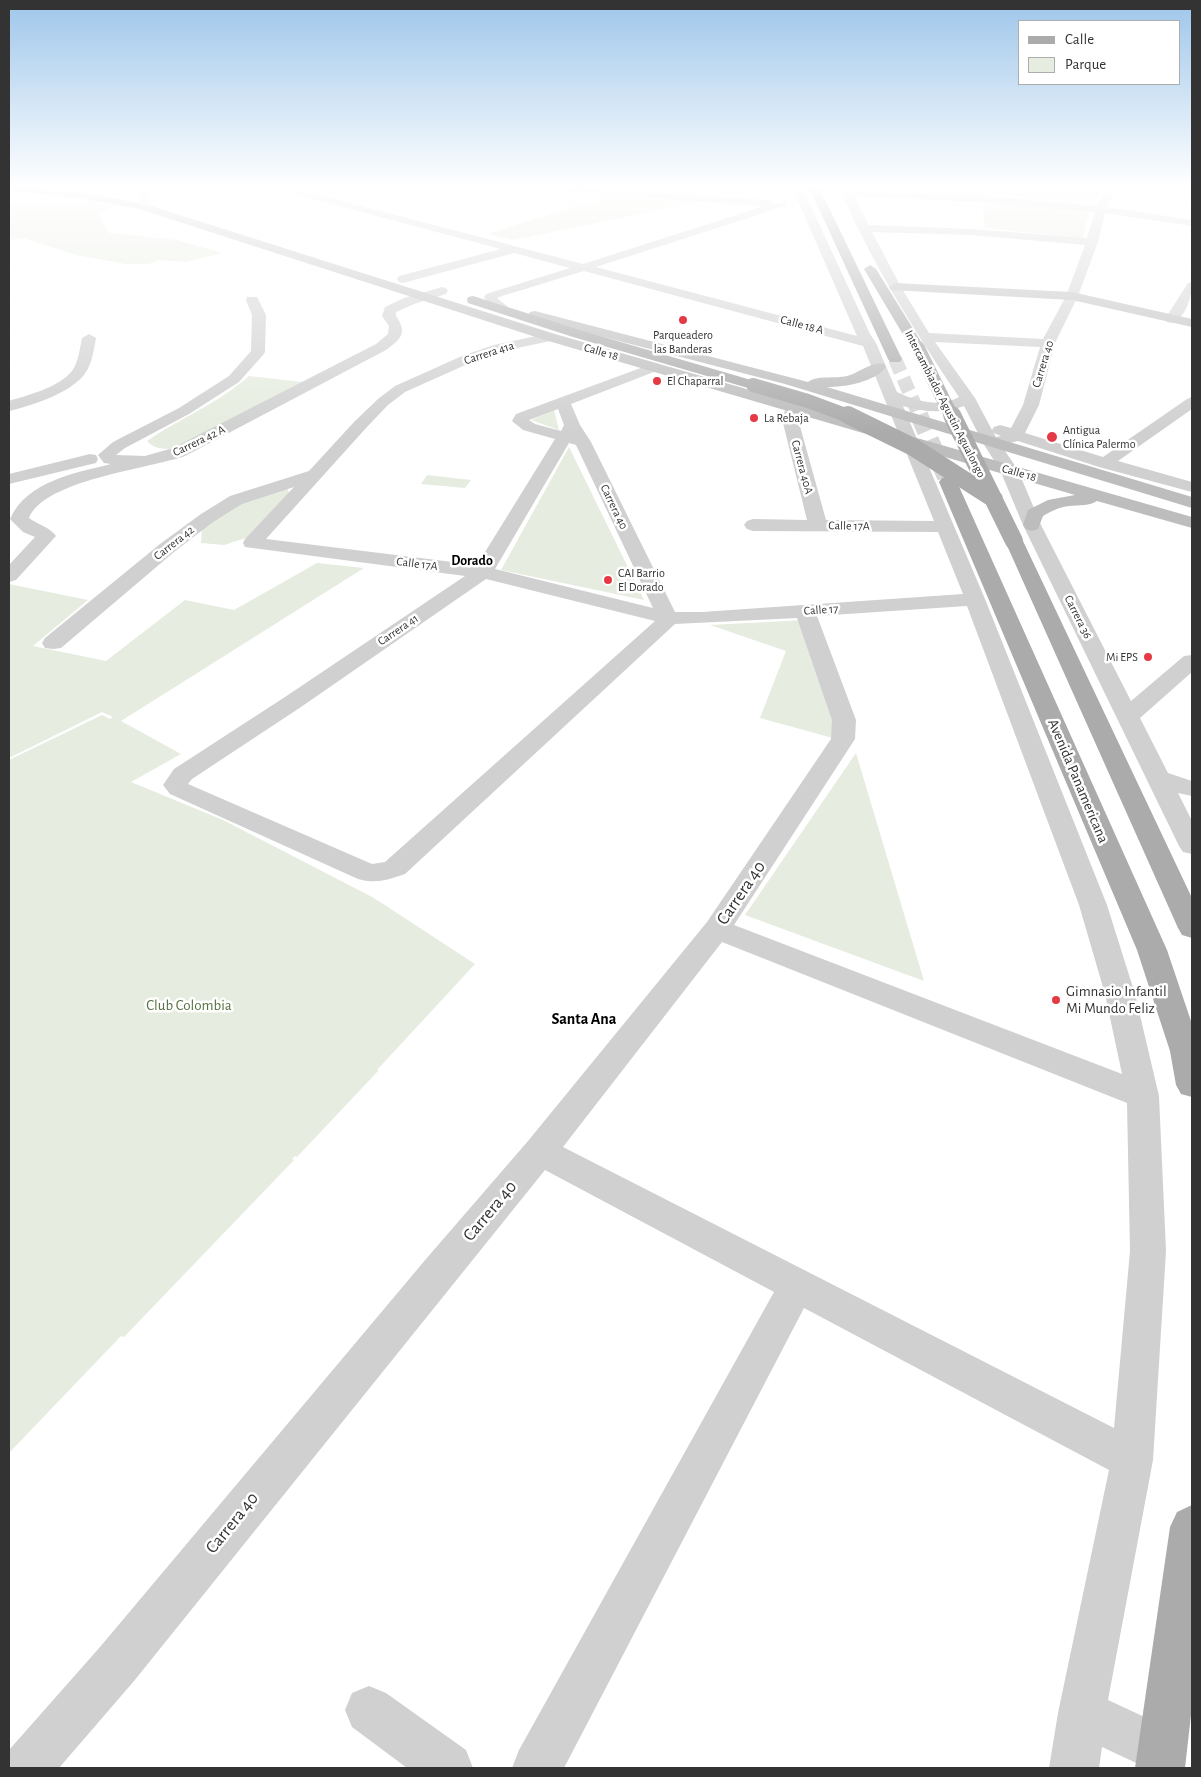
<!DOCTYPE html>
<html>
<head>
<meta charset="utf-8">
<style>
	body { margin:0 }
	#map { position:relative; width:1201px; height:1777px; overflow:hidden; background:#fff; font-family:"Alegreya Sans",sans-serif }
	canvas { display:block }
	.frame { position:absolute; inset:0; border:10px solid #333; pointer-events:none }
	.legend { position:absolute; left:1018px; top:20px; width:162px; height:65px; box-sizing:border-box; background:#fff; border:1px solid #adadad; margin:0; padding:6px 9px; list-style:none; font-size:15px; color:#333 }
	.legend li { display:flex; align-items:center; gap:10px; height:25px }
	.legend b { width:25px; border:1px solid #adadad }
</style>
</head>
<body>
<div id="map">
<canvas width="1201" height="1777"></canvas>
<div class="frame"></div>
<ul class="legend">
<li><b style="height:6px;background:#ababab"></b>Calle</li>
<li><b style="height:14px;background:#e6ecdf"></b>Parque</li>
</ul>
</div>
<script>
const ctx = document.querySelector('canvas').getContext('2d');
ctx.lineJoin = 'round';
function paint(path, color) {
  ctx.fillStyle = color;
  ctx.fill(path, 'evenodd');
}
function stroke(path, color, width, dash) {
  ctx.strokeStyle = color;
  ctx.lineWidth = width;
  ctx.lineCap = dash ? 'butt' : 'round';
  ctx.setLineDash(dash || []);
  ctx.stroke(path);
}
function write(font, color, halo, rows, align = 'center') {
  ctx.font = font + ' "Alegreya Sans",sans-serif';
  ctx.lineWidth = 5;
  ctx.setLineDash([]);
  ctx.textBaseline = 'middle';
  ctx.strokeStyle = halo;
  ctx.fillStyle = color;
  for (const [text, x, y, turn = 0] of rows) {
    ctx.save();
    ctx.translate(x, y);
    ctx.rotate((+turn || 0) * Math.PI / 180);
    ctx.textAlign = isNaN(turn) ? turn : align;
    if (halo) ctx.strokeText(text, 0, 0);
    ctx.fillText(text, 0, 0);
    ctx.restore();
  }
}
paint(new Path2D(`
	M 863,185 L 1103,185 L 1095,203 C 1018,194 942,191 865,189 Z
	M 611,195 L 704,201 L 513,240 L 487,234 Z
	M 83,200 L 116,205 L 98,214 L 109,233 L 177,240 L 222,253 L 186,262 L 159,260 L 149,264 L 126,264 L 76,255 L 23,238 L 9,240 L 9,204 L 54,207 Z
	M 982,200 L 1089,210 L 1083,238 L 985,228 Z
	M 249,376 L 303,382 L 180,448 C 167,449 156,451 147,441 C 180,418 219,403 249,376 Z
	M 554,410 L 559,430 L 531,420 Z
	M 569,447 L 644,600 L 501,570 Z
	M 427,475 L 471,480 L 465,488 L 421,484 Z
	M 287,486 L 289,494 L 246,538 L 224,545 L 201,543 L 202,528 L 237,505 Z
	M 317,563 L 364,568 L 121,721 L 181,754 L 131,782 L 223,820 L 374,898 L 475,964 L 377,1070 L 379,1070 L 297,1157 L 295,1156 L 292,1159 L 294,1160 L 124,1337 L 121,1336 L 9,1453 L 9,760 L 102,715 L 110,719 L 113,717 L 102,712 L 9,758 L 9,584 L 88,600 L 33,646 L 106,661 L 185,600 L 234,610 Z
	M 805,620 L 840,740 L 760,718 L 786,651 L 710,625 Z
	M 856,753 L 924,981 L 745,915 Z`), '#e6ecdf');
stroke(new Path2D(`
	M 895,359 L 920,417`), '#d6d6d6', 14, [14, 7]);
stroke(new Path2D(`
	M 919,415 L 946,477`), '#d6d6d6', 18, [18, 9]);
paint(new Path2D(`
	M 38,185 L 51,185 L 45,188 L 39,188 Z
	M 152,185 L 165,185 L 149,193 L 148,203 L 140,203 L 139,192 Z
	M 265,185 L 281,185 L 583,264 L 764,206 L 509,188 L 496,195 L 492,194 L 492,190 L 500,185 L 547,185 L 767,200 L 771,201 L 772,204 L 785,202 L 786,204 L 785,206 L 596,267 L 857,336 L 791,185 L 801,185 L 870,334 L 876,343 L 897,392 C 915,401 940,408 959,397 C 913,329 870,260 838,185 L 848,185 L 851,190 L 977,195 L 1097,206 L 1109,185 L 1119,185 L 1107,207 L 1192,220 L 1192,226 L 1105,213 L 1098,242 L 1078,296 L 1055,343 L 1039,405 L 1025,433 L 1103,457 L 1187,399 L 1192,397 L 1192,409 L 1118,461 L 1192,482 L 1192,492 L 1099,467 L 1018,441 L 1001,445 L 1018,470 L 1041,525 L 1131,701 L 1184,656 L 1192,655 L 1192,672 L 1140,718 L 1168,773 L 1192,781 L 1192,796 L 1178,793 L 1192,821 L 1192,854 L 1183,852 L 1179,846 L 1023,525 L 1000,470 L 983,443 L 964,406 C 942,414 924,412 903,406 L 985,599 L 1107,905 L 1135,994 L 1159,1096 L 1166,1251 L 1153,1460 L 1108,1700 L 1179,1733 L 1187,1750 L 1179,1767 L 1147,1768 L 1102,1747 L 1099,1768 L 1049,1768 L 1058,1713 L 1109,1470 L 804,1308 L 564,1768 L 512,1768 L 519,1750 L 774,1292 L 545,1170 L 134,1681 L 59,1768 L 9,1768 L 9,1750 L 100,1647 L 426,1259 L 528,1141 L 707,922 L 831,739 L 832,720 L 797,618 L 675,624 L 405,874 C 388,880 375,884 358,879 L 170,794 L 163,785 L 174,769 L 285,697 L 465,576 L 245,547 L 243,543 L 245,539 L 294,487 L 242,504 L 213,522 L 174,552 L 61,648 L 53,649 L 45,648 L 42,643 L 45,638 L 160,544 L 201,514 L 230,496 L 309,471 L 354,422 L 378,399 L 395,386 L 462,356 L 494,345 L 550,333 L 555,334 L 557,337 L 555,340 L 503,351 L 472,362 L 405,392 L 388,405 L 366,428 L 266,539 L 477,565 L 555,439 L 523,430 L 512,421 L 516,414 L 654,363 L 659,364 L 661,367 L 659,370 L 571,404 L 580,425 L 591,442 L 675,612 L 702,612 L 963,594 L 938,532 L 753,531 L 747,529 L 744,525 L 747,521 L 753,519 L 807,520 L 782,419 L 787,404 L 797,404 L 800,407 L 798,419 L 826,520 L 934,521 L 863,346 L 584,271 L 502,296 L 497,298 L 508,307 L 502,311 C 495,309 486,304 484,297 L 486,294 L 570,268 L 514,253 L 403,283 L 399,282 L 397,279 L 399,276 L 501,249 L 267,187 ZM 854,196 L 977,202 L 1095,212 L 1087,238 L 972,229 L 869,225 ZM 872,232 L 972,235 L 1085,245 L 1066,296 L 1043,339 L 929,333 L 901,287 ZM 935,342 L 1040,347 L 1023,405 L 1011,428 L 1000,425 L 994,427 L 992,430 L 975,398 ZM 558,409 L 564,425 L 561,431 L 535,424 L 529,420 ZM 992,430 L 994,433 L 1001,436 L 996,437 ZM 569,443 L 576,445 L 653,608 L 495,569 ZM 486,579 L 655,621 L 385,862 L 372,864 L 188,784 L 192,779 L 301,707 ZM 967,606 L 1079,905 L 1105,994 L 1122,1074 L 734,925 L 855,739 L 856,720 L 817,616 ZM 722,942 L 1127,1103 L 1130,1251 L 1114,1428 L 563,1147 Z
	M 1192,282 C 1193,294 1185,320 1172,323 L 1167,322 L 1165,319 L 1188,283 Z
	M 442,287 L 446,288 L 448,291 L 446,294 L 414,304 L 396,312 L 396,316 C 408,333 401,339 386,350 L 185,456 C 148,469 44,480 29,518 C 37,524 51,528 56,536 L 16,580 L 9,582 L 9,565 L 35,537 L 23,532 L 10,519 C 27,481 75,473 111,464 L 104,463 L 98,455 L 113,442 L 179,408 L 229,376 L 251,351 L 252,315 L 246,300 L 247,297 L 257,297 L 266,315 L 265,352 L 263,355 L 239,382 L 189,414 L 125,448 L 116,455 L 145,456 L 173,448 L 376,344 L 388,334 L 389,326 L 382,316 L 385,307 L 404,298 Z
	M 89,334 L 96,338 C 94,349 92,363 86,372 C 74,392 31,406 9,411 L 9,401 C 28,395 58,388 72,371 C 78,363 80,348 82,338 Z
	M 90,454 L 96,455 L 98,459 L 96,463 L 9,484 L 9,474 Z
	M 369,1686 L 386,1693 L 466,1750 L 473,1768 L 407,1768 L 352,1727 L 345,1710 L 352,1693 Z`), '#d0d0d0');
paint(new Path2D(`
	M 9,185 L 80,192 L 145,204 L 555,334 L 1192,517 L 1192,528 L 1097,501 C 1090,506 1079,505 1069,506 C 1060,507 1051,511 1043,516 L 1038,529 L 1032,531 L 1026,529 L 1023,525 L 1028,510 L 1048,500 L 1075,495 L 545,340 L 139,209 L 80,198 L 9,191 Z
	M 895,283 L 1072,292 L 1192,319 L 1192,327 L 1072,300 L 891,290 L 889,287 Z
	M 535,311 L 808,382 C 817,375 835,379 847,376 C 859,373 872,361 884,364 L 886,367 C 875,382 845,387 827,387 L 1192,497 L 1192,508 L 785,384 L 530,318 L 528,315 L 530,312 Z`), '#bdbdbd');
paint(new Path2D(`
	M 808,185 L 818,185 L 902,359 L 900,362 L 890,362 L 888,359 Z
	M 870,265 L 876,269 L 925,348 L 923,351 L 913,351 L 911,348 L 864,269 Z
	M 473,296 L 583,331 L 758,382 L 760,385 L 758,388 L 748,388 L 573,337 L 468,303 L 467,300 L 468,297 Z
	M 948,477 L 954,478 L 957,482 L 1167,950 L 1192,1024 L 1192,1097 L 1181,1094 L 1176,1085 L 1170,1051 L 1137,950 L 939,482 L 942,478 Z
	M 1014,535 L 1021,537 L 1023,541 L 1192,898 L 1192,938 L 1182,935 L 1178,928 L 1005,541 L 1007,537 Z
	M 1192,1505 L 1192,1706 L 1185,1768 L 1135,1768 L 1170,1527 L 1177,1512 Z`), '#ababab');
stroke(new Path2D(`
	M 918,348 L 952,417
	M 753,385 L 808,401 L 851,417`), '#ababab', 14);
stroke(new Path2D(`
	M 848,415 L 913,447 L 994,499
	M 952,415 L 1014,541`), '#ababab', 18);
const sky = ctx.createLinearGradient(0, 0, 0, 434);
sky.addColorStop(0, '#9ec6ea');
sky.addColorStop(0.43, '#fff');
sky.addColorStop(1, '#ffffff00');
ctx.fillStyle = sky;
ctx.fillRect(0, 0, 1201, 434);
for (const [x, y, r, color] of [
	[683,320,5,"#e63946"],
	[657,381,5,"#e63946"],
	[754,418,5,"#e63946"],
	[1052,437,6,"#e63946"],
	[608,580,5,"#e63946"],
	[1148,657,5,"#e63946"],
	[1056,1000,5,"#e63946"]
]) {
  const dot = new Path2D();
  dot.arc(x, y, r, 0, 2 * Math.PI);
  ctx.fillStyle = color;
  ctx.fill(dot);
  stroke(dot, '#fff', 2);
}
write('12px', '#333', '#fff', [
	["Calle 18 A",802,325,15],
	["Calle 18",601,352,16],
	["Carrera 41a",489,353,-18],
	["Carrera 40",1043,364,-73],
	["Intercambiador Agustin Agualongo",945,404,63],
	["Carrera 42 A",199,441,-26],
	["Carrera 40A",802,467,75],
	["Calle 18",1019,473,16],
	["Carrera 40",614,507,64],
	["Calle 17A",849,526,1],
	["Carrera 42",174,543,-38],
	["Calle 17A",417,564,7],
	["Calle 17",821,610,-4],
	["Carrera 36",1078,617,63],
	["Carrera 41",398,630,-34]
]);
write('12px', '#333', '#fff', [
	["Parqueadero",683,335,"center"],
	["las Banderas",683,349,"center"],
	["El Chaparral",667,381],
	["La Rebaja",764,418],
	["Antigua",1063,430],
	["Clínica Palermo",1063,444],
	["CAI Barrio",618,573],
	["El Dorado",618,587],
	["Mi EPS",1138,657,"right"]
], 'left');
write('bold 14px', '#000', '#fff', [
	["Dorado",472,561]
]);
write('15px', '#333', '#fff', [
	["Avenida Panamericana",1078,781,67]
]);
write('15px', '#333', '#fff', [
	["Gimnasio Infantil",1066,991],
	["Mi Mundo Feliz",1066,1008]
], 'left');
write('15px', '#56703f', '#fff', [
	["Club Colombia",189,1005]
]);
write('bold 16px', '#000', '#fff', [
	["Santa Ana",584,1019]
]);
write('18px', '#333', '#fff', [
	["Carrera 40",741,893,-56],
	["Carrera 40",490,1211,-50],
	["Carrera 40",232,1523,-51]
]);
</script>
</body>
</html>
